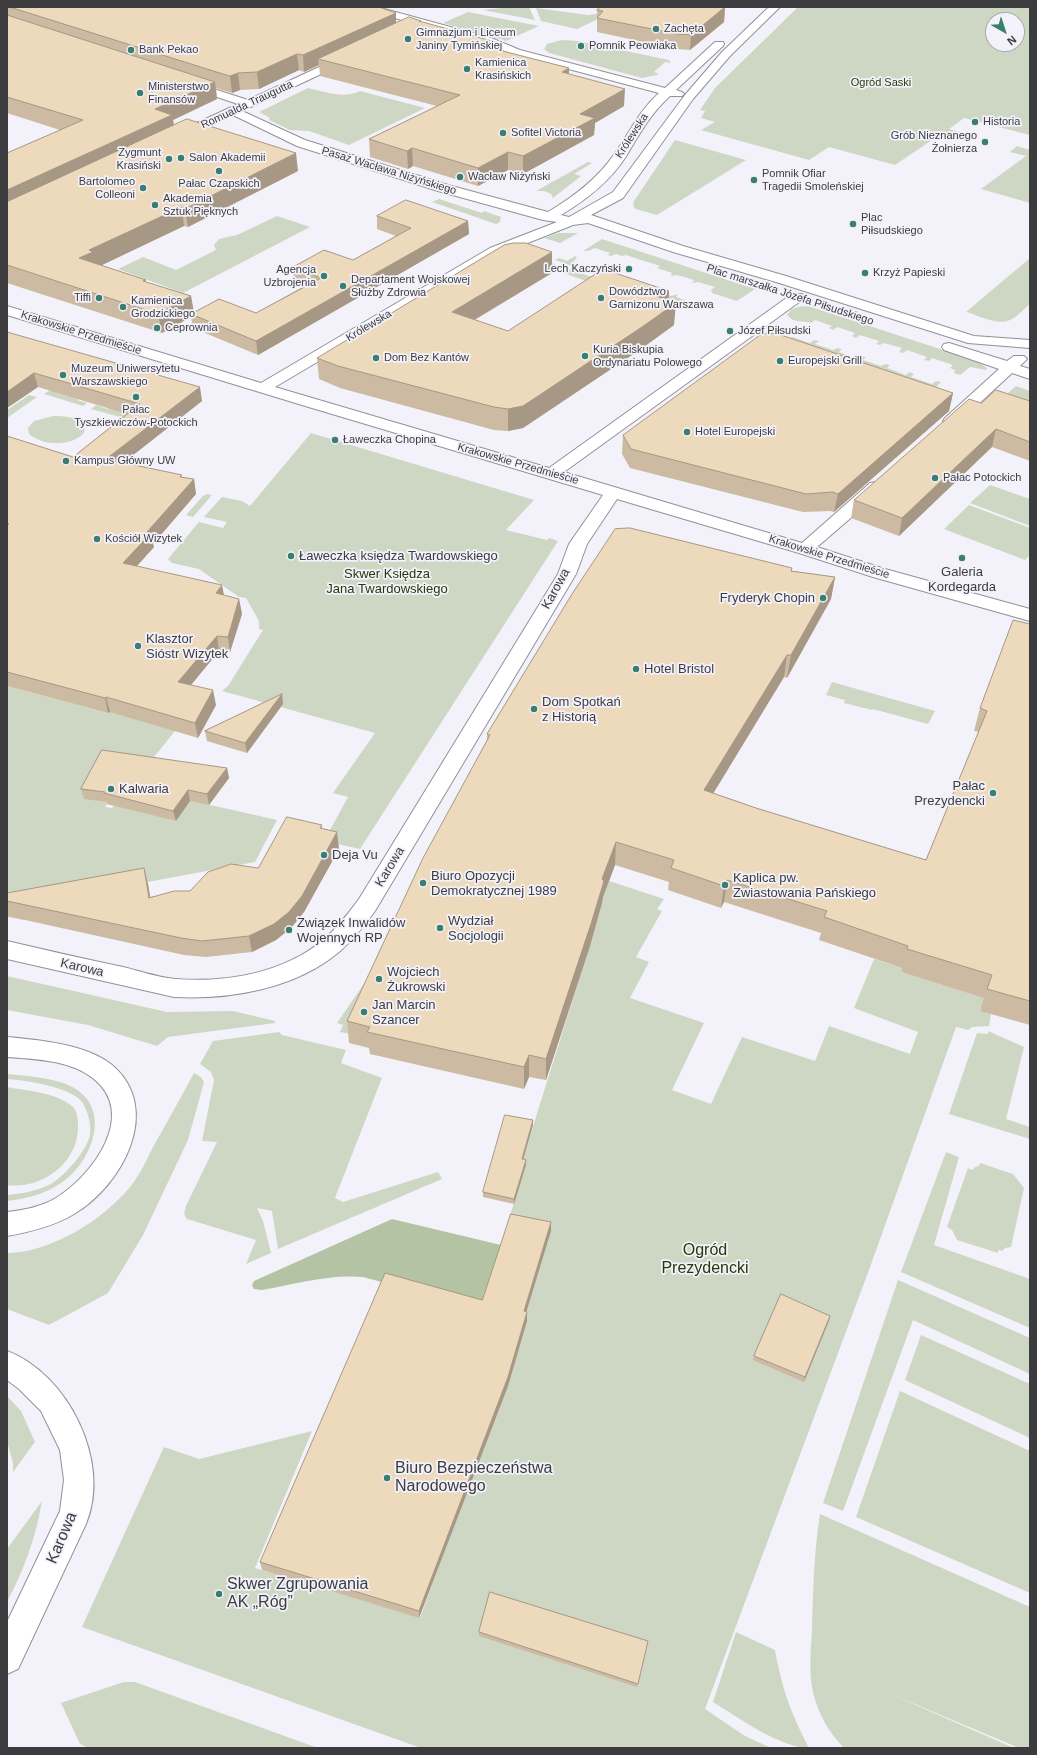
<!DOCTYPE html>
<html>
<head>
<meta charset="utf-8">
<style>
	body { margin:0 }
	#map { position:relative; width:1037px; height:1755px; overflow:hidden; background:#f3f2fb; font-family:Helvetica,sans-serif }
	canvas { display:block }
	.frame { position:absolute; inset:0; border:8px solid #3c3c3f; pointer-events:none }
	.north { position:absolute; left:985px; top:12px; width:40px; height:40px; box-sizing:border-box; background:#f3f2fb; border:1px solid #aaa9b0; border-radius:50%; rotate:141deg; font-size:11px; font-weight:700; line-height:16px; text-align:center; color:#3c3c3f }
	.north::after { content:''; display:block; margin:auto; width:14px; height:18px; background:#3b7e70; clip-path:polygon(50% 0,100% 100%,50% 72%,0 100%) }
</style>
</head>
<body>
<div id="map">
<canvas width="1037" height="1755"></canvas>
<div class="frame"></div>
<div class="north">N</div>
</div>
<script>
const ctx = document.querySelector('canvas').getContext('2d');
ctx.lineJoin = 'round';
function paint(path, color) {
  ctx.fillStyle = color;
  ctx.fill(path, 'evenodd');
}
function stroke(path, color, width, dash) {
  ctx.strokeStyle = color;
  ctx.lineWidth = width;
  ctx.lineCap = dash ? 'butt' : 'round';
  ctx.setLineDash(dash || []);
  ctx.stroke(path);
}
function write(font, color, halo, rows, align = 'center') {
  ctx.font = font + ' Helvetica,sans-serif';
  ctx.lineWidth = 3.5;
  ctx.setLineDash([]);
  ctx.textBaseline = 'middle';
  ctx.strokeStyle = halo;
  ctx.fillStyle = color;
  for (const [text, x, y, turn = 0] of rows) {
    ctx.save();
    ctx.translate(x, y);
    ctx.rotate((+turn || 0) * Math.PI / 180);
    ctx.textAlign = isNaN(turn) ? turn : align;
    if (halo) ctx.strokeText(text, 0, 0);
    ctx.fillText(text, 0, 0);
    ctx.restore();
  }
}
paint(new Path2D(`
	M 512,7 L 529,7 L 535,20 L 483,10 Z
	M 798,7 L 1030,7 L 1030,135 L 964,118 L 949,129 L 964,133 L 957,138 L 941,134 L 895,165 L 829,147 L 809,160 L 701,130 L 715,122 L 701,118 L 705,111 L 700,110 L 715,88 ZM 993,20 L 1017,20 L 1017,44 L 993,44 Z
	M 536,8 L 588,15 L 603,13 L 602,17 L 577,29 L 541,21 Z
	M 468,12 L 539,26 L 506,41 L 443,23 Z
	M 562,40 L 578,41 L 669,60 L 671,63 L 665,62 L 654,72 L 659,74 L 657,75 L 642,78 L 549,53 L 544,49 L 547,44 Z
	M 308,88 C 326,92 343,99 360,91 L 425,108 L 349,145 L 309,131 L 290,130 L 269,120 L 270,118 L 259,112 Z
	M 675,140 L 746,160 L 657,215 L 636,209 L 633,206 L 634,201 Z
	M 1017,146 L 1030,150 L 1030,203 L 981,189 L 1026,156 L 1010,152 Z
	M 588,162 L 592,163 L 574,174 L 581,176 L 553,198 L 551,194 L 544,191 L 536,191 Z
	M 439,199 L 482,213 L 484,211 L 501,217 L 500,222 L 496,224 L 432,202 Z
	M 277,216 L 310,227 L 183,293 L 118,269 L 143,257 L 176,270 L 216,250 L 214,245 L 219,239 L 237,235 Z
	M 558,233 L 578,233 L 560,243 L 544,238 Z
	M 602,239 L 755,289 L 737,301 L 712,293 L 711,290 L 715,287 L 698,282 L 692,283 L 694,280 L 677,275 L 671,276 L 672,273 L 657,268 L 660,266 L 626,255 L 622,256 L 616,254 L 611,256 L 608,255 L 610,253 L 595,248 L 588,251 L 583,251 Z
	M 575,256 L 577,258 L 573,262 L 587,267 L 594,266 L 595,267 L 592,269 L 606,274 L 600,276 L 555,260 L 559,258 L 567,261 Z
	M 1030,258 L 1030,304 C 1024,309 1017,317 1010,320 C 997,326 978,315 966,312 Z
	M 542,260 L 595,278 L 589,282 L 535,263 Z
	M 623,284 L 656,286 L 657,287 L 655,290 L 671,296 L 678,294 L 676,297 L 693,303 L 699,300 L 707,301 L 700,305 L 703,306 L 698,309 Z
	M 802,306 L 811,307 L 977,361 L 987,368 L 986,370 L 970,367 L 960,375 L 954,373 L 955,370 L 950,368 L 953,365 L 932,358 L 929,361 L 924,360 L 927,357 L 907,350 L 904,353 L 899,352 L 902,348 L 884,343 L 880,345 L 876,344 L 879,341 L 860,335 L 856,338 L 852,336 L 855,333 L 837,327 L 833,330 L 829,328 L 832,326 L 815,320 L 811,323 C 802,320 795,324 787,315 L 792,309 Z
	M 792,337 L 810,343 L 814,340 L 819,341 L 815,344 L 833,350 L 837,348 L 842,349 L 839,352 L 858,359 L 861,356 L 866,357 L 863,360 L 881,366 L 885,364 L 890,365 L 887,368 L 906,375 L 909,372 L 914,374 L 911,377 L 932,384 L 936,381 L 941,382 L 934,389 L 788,339 Z
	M 1016,386 L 1030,391 L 1030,420 L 992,407 Z
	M 55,387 L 81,396 L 77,400 L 87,403 L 83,406 L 44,394 Z
	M 29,395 L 37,397 L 7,418 L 7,410 Z
	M 96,405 L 107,409 L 112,405 L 137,412 L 127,419 L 91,409 Z
	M 53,416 C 65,416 79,417 85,427 L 84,433 C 71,447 43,446 29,434 L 28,428 L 34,421 Z
	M 311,433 L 534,500 L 506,530 L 547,540 L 549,538 L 558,541 L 360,849 L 324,841 L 348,797 L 333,793 L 375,733 L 222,691 L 228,686 L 263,630 L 259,629 L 259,621 L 246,598 L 239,597 L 199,569 L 172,563 L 168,559 L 199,522 L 223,528 L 227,522 L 204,517 L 222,497 L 242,501 L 250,506 Z
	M 990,485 L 1030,499 L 1030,526 L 970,503 Z
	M 207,494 L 212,495 L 193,517 L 186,515 L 203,496 Z
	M 969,505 L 1030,528 L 1030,555 L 1025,560 L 944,529 Z
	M 832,682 L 935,711 L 928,724 L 873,709 L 872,710 L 844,703 L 845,700 L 826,695 Z
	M 7,686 L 108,713 L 126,692 L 175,731 L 146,767 L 108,803 L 105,807 L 112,808 L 115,804 L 176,821 L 188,800 L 277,820 L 255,862 L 35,903 L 24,920 L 7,917 Z
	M 609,881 L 664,899 L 657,909 L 662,911 L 636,957 L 649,962 L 630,998 L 704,1023 L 672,1090 L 711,1104 L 742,1037 L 815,1061 L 829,1026 L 910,1054 L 918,1032 L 854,1008 L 874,959 L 902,968 L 901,972 L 995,1001 L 981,1007 L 980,1010 L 991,1014 L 989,1026 L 972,1027 L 968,1030 L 956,1027 L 869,1270 L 705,1709 L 745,1736 L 771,1748 L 421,1748 L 82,1627 L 164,1447 L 199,1459 L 312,1431 L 255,1568 L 420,1618 L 519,1348 L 527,1321 L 524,1320 L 551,1231 L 508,1222 L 526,1165 L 522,1164 C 547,1077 577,991 602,903 L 601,902 Z
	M 370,975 L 350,1034 L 340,1032 L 343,1025 L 337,1023 Z
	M 7,976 L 167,1012 L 233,1011 L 275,1021 L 275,1023 L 168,1037 L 157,1046 L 88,1025 L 7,1010 Z
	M 988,1031 L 1024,1047 L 1006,1119 L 1030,1127 L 1030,1139 L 949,1114 L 977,1033 L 988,1034 Z
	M 279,1032 L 282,1035 L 346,1050 L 341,1063 L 382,1078 L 335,1198 L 343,1202 L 438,1172 L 442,1179 L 278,1249 L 272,1211 L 257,1208 L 263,1221 L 271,1253 L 246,1264 L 256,1240 L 187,1219 L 184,1214 L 186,1206 L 217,1142 L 202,1141 L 214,1080 L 211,1072 L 200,1064 L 213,1041 Z
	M 194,1073 L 201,1077 L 204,1082 L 188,1140 L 143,1235 L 108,1293 L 49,1325 L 7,1309 L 7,1253 C 50,1253 103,1220 130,1187 C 140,1175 147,1159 154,1145 C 168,1121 181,1097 194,1073 Z
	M 7,1074 C 28,1076 63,1078 80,1092 C 111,1117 88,1166 61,1183 C 45,1194 26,1199 7,1201 L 7,1195 C 20,1194 36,1191 49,1185 C 63,1178 88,1150 90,1134 C 92,1125 87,1109 82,1102 C 71,1087 25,1080 7,1079 Z
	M 7,1087 C 28,1091 56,1092 73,1107 C 77,1111 78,1119 78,1124 C 80,1162 42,1190 7,1185 Z
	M 946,1152 L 959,1157 L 934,1245 L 1030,1279 L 1030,1328 L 901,1272 Z
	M 980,1163 L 1013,1174 L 1024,1188 L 1011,1247 L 1005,1248 L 1002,1251 L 998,1250 L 998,1253 L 957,1240 L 952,1230 L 947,1227 L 968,1168 L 972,1170 L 975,1167 L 979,1166 Z
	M 898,1280 L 1030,1338 L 1030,1374 L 913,1320 L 843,1511 L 823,1503 Z
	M 921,1335 L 1030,1384 L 1030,1438 L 905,1380 Z
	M 900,1391 L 1030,1451 L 1030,1593 L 856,1517 Z
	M 7,1396 L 21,1411 L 35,1442 L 13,1472 L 13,1463 L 7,1441 Z
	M 42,1501 C 36,1537 24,1570 7,1602 L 7,1549 Z
	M 820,1514 L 1030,1607 L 1030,1748 L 1019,1748 L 886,1692 L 1014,1748 L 844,1748 C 830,1734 819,1715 814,1696 C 808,1675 811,1650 812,1629 C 813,1591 814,1552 820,1514 Z
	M 736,1632 L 775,1650 C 782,1689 791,1713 809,1748 C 781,1748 737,1717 713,1702 Z
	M 124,1682 L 135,1682 L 318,1748 L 89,1748 L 80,1744 L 61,1703 Z`), '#ced7c4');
paint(new Path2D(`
	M 392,1219 L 501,1245 L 482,1309 L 363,1277 C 329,1274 295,1284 262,1290 L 254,1289 L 252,1285 L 254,1281 Z`), '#b5c3a5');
const minor = new Path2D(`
	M 360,7 L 377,7 L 491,38 L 520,50 L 665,88 L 715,42 L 723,42 L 724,44 L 723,46 L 676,90 L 682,92 L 684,94 L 682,96 L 670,96 C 650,114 639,135 625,158 C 609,182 586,200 561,215 L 569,217 L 613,192 L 685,95 L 722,52 L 769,7 L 780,7 L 730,56 L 693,99 L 623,198 L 591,215 L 683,246 L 786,276 L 974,336 L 1030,340 L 1030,348 L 968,343 L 776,282 L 673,252 L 588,223 L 573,225 L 500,254 L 275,387 L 549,468 L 792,294 L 802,294 L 804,297 L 802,300 L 564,472 L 802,543 L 870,483 L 876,482 L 882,483 L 884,487 L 882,491 L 817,547 L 885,569 L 1030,609 L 1030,621 L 873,577 L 799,553 L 617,499 L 587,544 L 576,574 L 375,911 C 364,926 353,940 339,952 C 295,989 229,1000 174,997 L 7,959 L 7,941 C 46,950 84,959 123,967 C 140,971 159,978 176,979 C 226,983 284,973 323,940 C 337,928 348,914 359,899 L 558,574 L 569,544 L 603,495 L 302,405 L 7,315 L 7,306 L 261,383 L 490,248 L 557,222 L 543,220 L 438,191 L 297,146 L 233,115 L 181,140 L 173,140 L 171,137 L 173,134 L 238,104 L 184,86 L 182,84 L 184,82 L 192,82 L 248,100 L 343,56 L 351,56 L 353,58 L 351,60 L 242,111 L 305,140 L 448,185 L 548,212 C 573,197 596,180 613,156 C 630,133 637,113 659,93 L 512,54 L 483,42 L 361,9 Z
	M 949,343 L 1007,361 L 1014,356 L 1024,356 L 1027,359 L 1020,366 L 1030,369 L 1030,379 L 1012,373 L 957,424 L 945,424 L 943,421 L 945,418 L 999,369 L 944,350 L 942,347 L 944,344 Z
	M 7,1037 C 38,1040 87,1044 112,1065 C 164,1109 122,1186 74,1214 C 54,1226 30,1232 7,1236 L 7,1212 C 24,1210 41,1207 56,1198 C 92,1176 138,1115 94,1079 C 71,1060 35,1059 7,1057 Z
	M 7,1351 C 68,1374 112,1462 86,1524 L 18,1669 L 7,1674 L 7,1622 L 60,1511 L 64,1480 L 60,1450 L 41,1411 L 19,1389 L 7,1380 Z`);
stroke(minor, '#929199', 2);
paint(minor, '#fff');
paint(new Path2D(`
	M 7,7 L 379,7 L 396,13 L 396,23 L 421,21 L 421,22 L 503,44 L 503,51 L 569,74 L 624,106 L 595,123 L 594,135 L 523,174 L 508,170 L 478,186 L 413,166 L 408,169 L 370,157 L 369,139 L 437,106 L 320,76 L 319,65 L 304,72 L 299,70 L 259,89 L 240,90 L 232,93 L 216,88 L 217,99 L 173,120 L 174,126 L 298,171 L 188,227 L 184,226 L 101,265 L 146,280 L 146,282 L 191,296 L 194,312 L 256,313 L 306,285 L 294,281 L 293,267 L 353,260 L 396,236 L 377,229 L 377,216 L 468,221 L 469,234 L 258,355 L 193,328 L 191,317 L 162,333 L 7,283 L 7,153 L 60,130 L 7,113 Z
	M 725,7 L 724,22 L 690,50 L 676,49 L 597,32 L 597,10 Z
	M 552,252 L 552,273 L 475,320 L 508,331 L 669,291 L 669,301 L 674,325 L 641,349 L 523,428 L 508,431 L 494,430 L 340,388 L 319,379 L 317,358 Z
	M 7,332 L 202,401 L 123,463 L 182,475 L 182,477 L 194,479 L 196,494 L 153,544 L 154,547 L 137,566 L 224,596 L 239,599 L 242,614 L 230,652 L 219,651 L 191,685 L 216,705 L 198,738 L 110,712 L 108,713 L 7,686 L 7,436 L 73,457 L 127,414 L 38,387 L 7,408 Z
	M 953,393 L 949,411 L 834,512 L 830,511 L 803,512 L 630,468 L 622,454 L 623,435 Z
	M 1030,401 L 1030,461 L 992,447 L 899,536 L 851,518 L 854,500 L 981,403 Z
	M 792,568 L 792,571 L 835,577 L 831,599 L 787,678 L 784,677 L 713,793 L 756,808 L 926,860 L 979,732 L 974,731 L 980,708 L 1030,624 L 1030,1025 L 980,1011 L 984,998 L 901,972 L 902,968 L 819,940 L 821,933 L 724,902 L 721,908 L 668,890 L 669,882 L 615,865 L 603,897 L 602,903 L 590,946 L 546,1080 L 529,1077 L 524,1089 L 370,1054 L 369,1048 L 349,1043 L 347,1021 L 487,740 L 487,734 Z
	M 282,694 L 283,704 L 247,753 L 207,741 L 205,731 Z
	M 227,768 L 229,778 L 209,805 L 190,801 L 176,821 L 107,804 L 107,802 L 84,799 L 81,789 Z
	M 322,825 L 322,829 L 339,849 L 304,912 L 291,928 L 276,940 L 252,952 L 206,957 L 184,955 L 7,916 L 7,893 L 148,884 L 150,897 L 190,891 L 258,868 Z
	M 533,1120 L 533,1125 L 523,1160 L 526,1165 L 514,1204 L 483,1197 L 483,1192 Z
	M 551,1222 L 551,1231 L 526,1312 L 527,1321 L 508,1386 L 419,1618 L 262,1570 L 260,1562 L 482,1300 Z
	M 830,1316 L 804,1382 L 753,1360 L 754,1356 Z
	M 479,1632 L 648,1641 L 637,1687 L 479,1636 Z`), '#ccbba2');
paint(new Path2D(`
	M 725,7 L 724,22 L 690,50 L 691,35 Z
	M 396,13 L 396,29 L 318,59 L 319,65 L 304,72 L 303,55 Z
	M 503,44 L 503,61 L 491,48 Z
	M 297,54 L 299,70 L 259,89 L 257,72 Z
	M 569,68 L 569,85 L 562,72 Z
	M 238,73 L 240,90 L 232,93 L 230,76 Z
	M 215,82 L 217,99 L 173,120 L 175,132 L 7,210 L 7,190 L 155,109 Z
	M 625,89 L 624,106 L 595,123 L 594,135 L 523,174 L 523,156 L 580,114 Z
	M 412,148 L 413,166 L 408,169 L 407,151 Z
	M 508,152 L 508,170 L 478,186 L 478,168 Z
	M 296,153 L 298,171 L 188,227 L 185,209 Z
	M 182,207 L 184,226 L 96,268 L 79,258 L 89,250 Z
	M 468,221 L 469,234 L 258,355 L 256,341 Z
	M 552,252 L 552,273 L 452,333 L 452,312 Z
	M 669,291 L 668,309 L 676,303 L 674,325 L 641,349 L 523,428 L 508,431 L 508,409 L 656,296 Z
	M 191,296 L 194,315 L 191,314 L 191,317 L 162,333 L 158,314 Z
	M 34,373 L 38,387 L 7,408 L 7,392 Z
	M 200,387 L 202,401 L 109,474 L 106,459 Z
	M 953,393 L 949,411 L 834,512 L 838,494 Z
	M 996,429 L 992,447 L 899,536 L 902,518 Z
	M 194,479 L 196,494 L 153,544 L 154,547 L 126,578 L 123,563 L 147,532 Z
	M 835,577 L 831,599 L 787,678 L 791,655 Z
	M 222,585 L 225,600 L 216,593 Z
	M 239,599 L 242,614 L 230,652 L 228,637 Z
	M 217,636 L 219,651 L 181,697 L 178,682 Z
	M 787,655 L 784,677 L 702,812 L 704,790 Z
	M 213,690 L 216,705 L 198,738 L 195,723 Z
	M 282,694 L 283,704 L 247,753 L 245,743 Z
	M 106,697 L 110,712 L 108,713 L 105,698 Z
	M 227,768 L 229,778 L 209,805 L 207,794 Z
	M 188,790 L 190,801 L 176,821 L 173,811 Z
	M 337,832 L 339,849 L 304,912 L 291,928 L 276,940 L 252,952 L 249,936 Z
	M 616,842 L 615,865 L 603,897 L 602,903 L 590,946 L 546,1080 L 546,1059 L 602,879 Z
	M 144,868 L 148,884 L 153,914 L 149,898 Z
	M 727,880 L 724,902 L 721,908 L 724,886 Z
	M 529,1055 L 529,1077 L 524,1089 L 524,1067 Z
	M 533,1120 L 533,1125 L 522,1164 L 522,1159 Z
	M 526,1160 L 526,1165 L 514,1204 L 514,1199 Z
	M 551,1222 L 551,1231 L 524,1320 L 524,1311 Z
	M 527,1312 L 527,1321 L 508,1386 L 419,1618 L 419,1611 Z
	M 830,1316 L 829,1321 L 804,1382 L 805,1377 Z`), '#a69884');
const building = new Path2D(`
	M 10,7 L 379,7 L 396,13 L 303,55 L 297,54 L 257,72 L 238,73 L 230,76 Z
	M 601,7 L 725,7 L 691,35 L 677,34 L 597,18 L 603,11 L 597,10 Z
	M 7,15 L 215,82 L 155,109 L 172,115 L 7,190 L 7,153 L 83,120 L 7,97 Z
	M 409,17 L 421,21 L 419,21 L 503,44 L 491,48 L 569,68 L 562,72 L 625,89 L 580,114 L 595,118 L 523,156 L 508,152 L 478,168 L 412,148 L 407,151 L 369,139 L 460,95 L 318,59 Z
	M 187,119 L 296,153 L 185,209 L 182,207 L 89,250 L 93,252 L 79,258 L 146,280 L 143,281 L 191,296 L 158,314 L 7,265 L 7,202 Z
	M 406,200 L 468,221 L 256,341 L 191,314 L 219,299 L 256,313 L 321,278 L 293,267 L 324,250 L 353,260 L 411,228 L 377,216 Z
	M 514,243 L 526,243 L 552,252 L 452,312 L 508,331 L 603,269 L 669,291 L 656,296 L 676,303 L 642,327 L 523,406 L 508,409 L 494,407 L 338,366 L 317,358 L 504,245 Z
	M 7,332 L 200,387 L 106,459 L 182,475 L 180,477 L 194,479 L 147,532 L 151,533 L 123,563 L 222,585 L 216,593 L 239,599 L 228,637 L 217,636 L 178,682 L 213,690 L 195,723 L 106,697 L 105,698 L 7,672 L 7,526 L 9,524 L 7,524 L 7,436 L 73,457 L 140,404 L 34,373 L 7,392 Z
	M 769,333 L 778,334 L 953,393 L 838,494 L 833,492 L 806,494 L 631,449 L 623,435 L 760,335 Z
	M 996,390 L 1030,401 L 1030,442 L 996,429 L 902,518 L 854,500 L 969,399 L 981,403 Z
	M 630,528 L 792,568 L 791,571 L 835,577 L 791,655 L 787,655 L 704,790 L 756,808 L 926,860 L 987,711 L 980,708 L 1013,620 L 1030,624 L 1030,1001 L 987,989 L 992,975 L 907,949 L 908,946 L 824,917 L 827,911 L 727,880 L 724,886 L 671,868 L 674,860 L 616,842 L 602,879 L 604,881 L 591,924 L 546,1059 L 529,1055 L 524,1067 L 367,1032 L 370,1027 L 347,1021 L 423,858 L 490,735 L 487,734 L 572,594 L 615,529 Z
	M 282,694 L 245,743 L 205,731 Z
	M 102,750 L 227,768 L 207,794 L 188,790 L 173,811 L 104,793 L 105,792 L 81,789 Z
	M 287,817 L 322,825 L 320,828 L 337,832 L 302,896 L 289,912 L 274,924 L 249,936 L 202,941 L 181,938 L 7,901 L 7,893 L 144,868 L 149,898 L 174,891 L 190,891 L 208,872 L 231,864 L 258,868 Z
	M 505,1115 L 533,1120 L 522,1159 L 526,1160 L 514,1199 L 483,1192 Z
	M 511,1214 L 551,1222 L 524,1311 L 527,1312 L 508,1377 L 419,1611 L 260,1562 L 385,1273 L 482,1300 Z
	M 781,1294 L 830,1316 L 805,1377 L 754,1356 Z
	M 490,1592 L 648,1641 L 638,1684 L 479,1632 Z`);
paint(building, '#edd9bc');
stroke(building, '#a69884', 1);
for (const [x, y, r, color] of [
	[656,29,4,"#3b7e70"],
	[408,39,4,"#3b7e70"],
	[581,46,4,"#3b7e70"],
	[131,50,4,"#3b7e70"],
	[467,69,4,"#3b7e70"],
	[140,93,4,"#3b7e70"],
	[975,122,4,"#3b7e70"],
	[503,133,4,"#3b7e70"],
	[985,142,4,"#3b7e70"],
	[181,158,4,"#3b7e70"],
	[169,159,4,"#3b7e70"],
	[219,171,4,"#3b7e70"],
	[460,177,4,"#3b7e70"],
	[754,180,4,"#3b7e70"],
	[143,188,4,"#3b7e70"],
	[155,205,4,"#3b7e70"],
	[853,224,4,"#3b7e70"],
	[629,269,4,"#3b7e70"],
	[865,273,4,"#3b7e70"],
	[324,276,4,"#3b7e70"],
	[343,286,4,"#3b7e70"],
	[99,298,4,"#3b7e70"],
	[601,298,4,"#3b7e70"],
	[123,307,4,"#3b7e70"],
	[157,328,4,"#3b7e70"],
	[730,331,4,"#3b7e70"],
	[585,356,4,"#3b7e70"],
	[376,358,4,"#3b7e70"],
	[780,361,4,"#3b7e70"],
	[63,375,4,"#3b7e70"],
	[136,397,4,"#3b7e70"],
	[687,432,4,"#3b7e70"],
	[335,440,4,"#3b7e70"],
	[66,461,4,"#3b7e70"],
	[935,478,4,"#3b7e70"],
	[97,539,4,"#3b7e70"],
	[291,556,4,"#3b7e70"],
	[962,558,4,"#3b7e70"],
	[823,598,4,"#3b7e70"],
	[138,646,4,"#3b7e70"],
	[636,669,4,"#3b7e70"],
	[534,709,4,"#3b7e70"],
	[111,789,4,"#3b7e70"],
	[993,793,4,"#3b7e70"],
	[324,855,4,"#3b7e70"],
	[423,883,4,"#3b7e70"],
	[725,885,4,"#3b7e70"],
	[440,928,4,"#3b7e70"],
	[289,930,4,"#3b7e70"],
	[379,979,4,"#3b7e70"],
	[364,1012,4,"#3b7e70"],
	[387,1478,4,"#3b7e70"],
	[219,1594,4,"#3b7e70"]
]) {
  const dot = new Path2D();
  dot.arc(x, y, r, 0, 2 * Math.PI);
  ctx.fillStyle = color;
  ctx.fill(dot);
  stroke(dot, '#f3f2fb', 1.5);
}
write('11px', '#3c3c3f', '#f3f2fb', [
	["Zachęta",664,29],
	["Gimnazjum i Liceum",416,33],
	["Janiny Tymińskiej",416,46],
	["Pomnik Peowiaka",589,46],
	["Bank Pekao",139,50],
	["Kamienica",475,63],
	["Krasińskich",475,76],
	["Ministerstwo",148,87],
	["Finansów",148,100],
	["Historia",983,122],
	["Sofitel Victoria",511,133],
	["Grób Nieznanego",977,136,"right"],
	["Żołnierza",977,149,"right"],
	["Zygmunt",161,153,"right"],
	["Krasiński",161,166,"right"],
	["Salon Akademii",189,158],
	["Pomnik Ofiar",762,174],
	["Tragedii Smoleńskiej",762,187],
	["Wacław Niżyński",468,177],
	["Bartolomeo",135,182,"right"],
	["Colleoni",135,195,"right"],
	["Pałac Czapskich",219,184,"center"],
	["Akademia",163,199],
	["Sztuk Pięknych",163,212],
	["Plac",861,218],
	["Piłsudskiego",861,231],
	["Lech Kaczyński",621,269,"right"],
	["Agencja",316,270,"right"],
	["Uzbrojenia",316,283,"right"],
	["Krzyż Papieski",873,273],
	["Departament Wojskowej",351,280],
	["Służby Zdrowia",351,293],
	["Dowództwo",609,292],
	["Garnizonu Warszawa",609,305],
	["Tiffi",91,298,"right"],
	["Kamienica",131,301],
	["Grodzickiego",131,314],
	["Ceprownia",165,328],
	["Józef Piłsudski",738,331],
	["Kuria Biskupia",593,350],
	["Ordynariatu Polowego",593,363],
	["Dom Bez Kantów",384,358],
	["Europejski Grill",788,361],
	["Muzeum Uniwersytetu",71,369],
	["Warszawskiego",71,382],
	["Pałac",136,410,"center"],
	["Tyszkiewiczów-Potockich",136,423,"center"],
	["Hotel Europejski",695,432],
	["Ławeczka Chopina",343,440],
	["Kampus Główny UW",74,461],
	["Pałac Potockich",943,478],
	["Kościół Wizytek",105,539]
], 'left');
write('11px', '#283908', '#f3f2fb', [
	["Ogród Saski",881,83]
]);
write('11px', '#3c3c3f', '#f3f2fb', [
	["Romualda Traugutta",247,105,-25],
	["Królewska",632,136,-57],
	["Pasaż Wacława Niżyńskiego",389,171,17],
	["Plac marszałka Józefa Piłsudskiego",790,295,18],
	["Królewska",369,326,-31],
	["Krakowskie Przedmieście",81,333,17],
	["Krakowskie Przedmieście",518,464,16],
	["Krakowskie Przedmieście",829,557,17]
]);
write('13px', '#3c3c3f', '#f3f2fb', [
	["Ławeczka księdza Twardowskiego",299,556],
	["Galeria",962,572,"center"],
	["Kordegarda",962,587,"center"],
	["Fryderyk Chopin",815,598,"right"],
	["Klasztor",146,639],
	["Sióstr Wizytek",146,654],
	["Hotel Bristol",644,669],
	["Dom Spotkań",542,702],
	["z Historią",542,717],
	["Pałac",985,786,"right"],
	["Prezydencki",985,801,"right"],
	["Kalwaria",119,789],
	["Deja Vu",332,855],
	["Biuro Opozycji",431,876],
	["Demokratycznej 1989",431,891],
	["Kaplica pw.",733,878],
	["Zwiastowania Pańskiego",733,893],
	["Wydział",448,921],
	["Socjologii",448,936],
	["Związek Inwalidów",297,923],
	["Wojennych RP",297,938],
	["Wojciech",387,972],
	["Żukrowski",387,987],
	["Jan Marcin",372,1005],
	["Szancer",372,1020]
], 'left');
write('13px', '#283908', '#f3f2fb', [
	["Skwer Księdza",387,574],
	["Jana Twardowskiego",387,589]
]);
write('13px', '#3c3c3f', '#f3f2fb', [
	["Karowa",556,589,-61],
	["Karowa",390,867,-59],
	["Karowa",82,968,13]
]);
write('16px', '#283908', '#f3f2fb', [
	["Ogród",705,1251],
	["Prezydencki",705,1269]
]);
write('16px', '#3c3c3f', '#f3f2fb', [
	["Biuro Bezpieczeństwa",395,1469],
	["Narodowego",395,1487],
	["Skwer Zgrupowania",227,1585],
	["AK „Róg”",227,1603]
], 'left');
write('16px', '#3c3c3f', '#f3f2fb', [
	["Karowa",62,1538,-67]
]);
</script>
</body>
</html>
